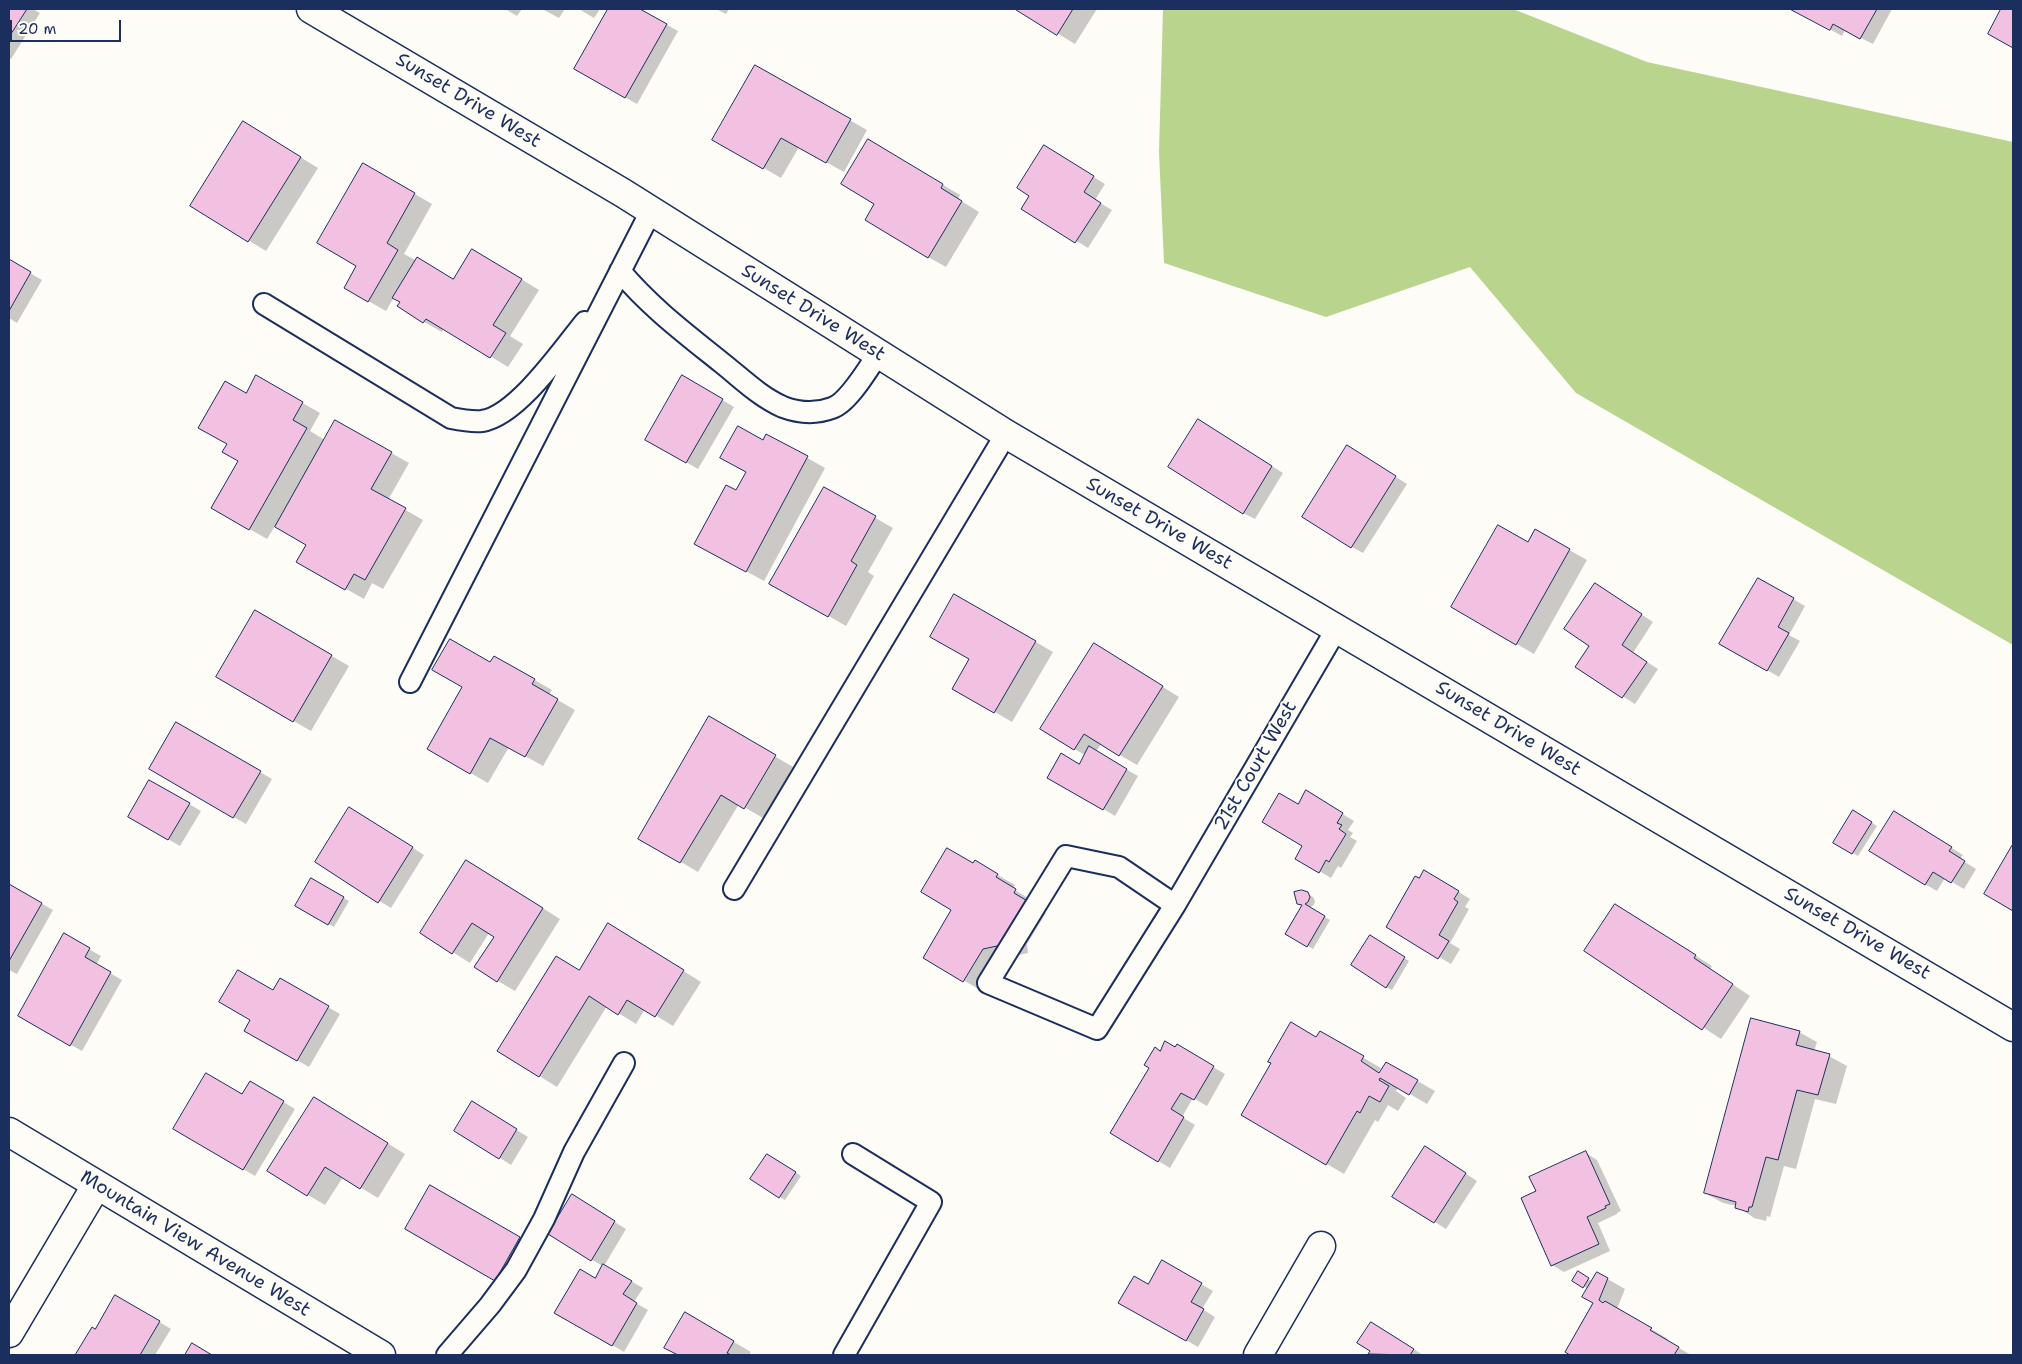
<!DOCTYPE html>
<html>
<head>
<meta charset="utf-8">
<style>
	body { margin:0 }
	#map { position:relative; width:2022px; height:1364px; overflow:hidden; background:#fdfcf7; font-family:"Shantell Sans",sans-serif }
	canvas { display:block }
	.frame { position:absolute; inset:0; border:10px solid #1b2f5e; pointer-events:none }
	.scale { position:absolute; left:10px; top:20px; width:111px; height:22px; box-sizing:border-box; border:2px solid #1b2f5e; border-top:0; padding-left:6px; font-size:15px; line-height:18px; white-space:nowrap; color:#1b2f5e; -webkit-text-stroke:4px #fdfcf7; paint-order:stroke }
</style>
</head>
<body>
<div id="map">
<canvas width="2022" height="1364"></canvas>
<div class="frame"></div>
<div class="scale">20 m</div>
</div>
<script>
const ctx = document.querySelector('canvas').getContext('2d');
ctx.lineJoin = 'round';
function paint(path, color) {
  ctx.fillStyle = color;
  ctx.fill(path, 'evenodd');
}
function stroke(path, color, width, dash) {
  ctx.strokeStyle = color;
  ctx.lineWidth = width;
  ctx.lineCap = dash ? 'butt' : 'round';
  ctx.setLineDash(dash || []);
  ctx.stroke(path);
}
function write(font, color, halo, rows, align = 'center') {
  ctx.font = font + ' "Shantell Sans",sans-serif';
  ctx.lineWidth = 4;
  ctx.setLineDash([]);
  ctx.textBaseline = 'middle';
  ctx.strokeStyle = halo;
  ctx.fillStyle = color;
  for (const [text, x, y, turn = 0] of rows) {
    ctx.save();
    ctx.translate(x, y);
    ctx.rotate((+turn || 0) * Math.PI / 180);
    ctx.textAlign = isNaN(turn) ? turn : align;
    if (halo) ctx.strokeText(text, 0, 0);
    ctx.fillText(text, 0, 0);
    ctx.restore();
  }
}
paint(new Path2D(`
	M 1163,9 L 1513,9 L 1647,62 L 2013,142 L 2013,645 L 1576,393 L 1470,267 L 1326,317 L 1164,263 L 1159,152 Z`), '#b9d48c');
paint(new Path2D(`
	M 9,9 L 33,9 L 40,13 L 11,59 L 9,57 Z
	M 505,9 L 522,9 L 517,16 Z
	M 542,9 L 565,9 L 559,18 Z
	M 579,9 L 600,9 L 594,18 Z
	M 609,9 L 638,9 L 678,31 L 637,104 L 575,69 Z
	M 716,9 L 729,9 L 726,14 Z
	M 1017,9 L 1097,9 L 1075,44 Z
	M 1793,9 L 1892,9 L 1873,44 L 1845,30 L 1842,36 Z
	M 755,66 L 867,130 L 844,172 L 799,147 L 781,178 L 714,139 Z
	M 261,133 L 318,168 L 266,251 L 248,240 Z
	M 886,151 L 960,195 L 958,199 L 979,212 L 946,267 L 928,257 L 876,204 Z
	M 1056,154 L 1105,184 L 1095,200 L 1112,210 L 1088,248 L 1023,208 Z
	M 363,164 L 432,204 L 404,254 L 454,281 L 490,260 L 539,290 L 510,336 L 523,344 L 508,367 L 444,328 L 442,332 L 424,322 L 399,306 L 401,302 L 394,297 L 386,311 L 345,288 L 358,266 Z
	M 9,261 L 42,280 L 17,323 L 9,318 Z
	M 257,377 L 320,413 L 310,431 L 325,440 L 336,422 L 409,463 L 388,500 L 423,520 L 383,589 L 372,583 L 364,599 L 298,562 L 307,545 L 275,526 L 267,539 L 213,508 L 239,461 L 229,444 L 247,394 Z
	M 683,377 L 734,407 L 698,469 L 647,440 Z
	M 1210,427 L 1283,473 L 1255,519 L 1243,513 Z
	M 767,435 L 825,468 L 764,581 L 713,553 L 736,492 Z
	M 1359,454 L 1407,484 L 1363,553 L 1352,547 Z
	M 824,489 L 893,528 L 868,572 L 874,576 L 846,626 L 771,583 Z
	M 1535,531 L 1587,560 L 1534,654 L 1453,607 L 1528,544 Z
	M 1759,579 L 1805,606 L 1789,635 L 1800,641 L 1779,677 L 1721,643 Z
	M 1607,592 L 1653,622 L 1633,653 L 1658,669 L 1635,704 L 1576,667 L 1591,645 Z
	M 955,595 L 1053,652 L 1012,722 L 954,688 L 971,659 Z
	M 256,612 L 349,666 L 311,731 L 217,677 Z
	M 1112,655 L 1179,697 L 1137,765 L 1101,744 L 1096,752 L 1138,776 L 1115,816 L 1049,777 L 1079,765 L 1085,755 L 1074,749 Z
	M 494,657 L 552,690 L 549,695 L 575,710 L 543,766 L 509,747 L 488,783 L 429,749 L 464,687 L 490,663 Z
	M 710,718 L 793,767 L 763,818 L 739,804 L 698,872 L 640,838 Z
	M 177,724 L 272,779 L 246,824 L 150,769 Z
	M 149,781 L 201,811 L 180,846 L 130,817 Z
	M 1318,799 L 1354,821 L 1348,830 L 1353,833 L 1350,837 L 1357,841 L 1341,868 L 1338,866 L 1331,878 L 1297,858 L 1304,846 L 1298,806 Z
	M 1853,811 L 1877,826 L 1858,856 L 1835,842 Z
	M 362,815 L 424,855 L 391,908 L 316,862 Z
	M 1906,820 L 1963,855 L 1960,859 L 1976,869 L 1964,889 L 1945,878 L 1937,891 L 1925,884 Z
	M 2013,847 L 2013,910 L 1986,894 Z
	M 975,862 L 1015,885 L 1013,889 L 1033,901 L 1031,904 L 1046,913 L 1027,944 L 1028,953 L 1000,959 L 982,991 L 925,958 L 953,910 Z
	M 484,871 L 560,919 L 515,991 L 498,981 L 495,937 L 489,933 L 470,963 L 422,933 Z
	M 1436,878 L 1470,899 L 1465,907 L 1469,909 L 1450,943 L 1460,949 L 1451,964 L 1388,927 L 1419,880 Z
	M 311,880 L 349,901 L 334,927 L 296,906 Z
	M 9,885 L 53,910 L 17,974 L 9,970 Z
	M 1302,891 L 1313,897 L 1315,901 L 1314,905 L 1309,908 L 1330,920 L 1313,949 L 1287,934 L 1303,906 L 1298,903 Z
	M 1633,916 L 1712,966 L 1710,969 L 1750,996 L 1721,1039 L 1585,951 Z
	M 64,935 L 101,956 L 96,965 L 122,980 L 82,1051 L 19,1016 Z
	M 626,935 L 701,982 L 673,1026 L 645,1009 L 636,1024 L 607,1006 L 557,1087 L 499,1051 L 580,972 Z
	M 1371,937 L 1409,961 L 1392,990 L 1386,987 Z
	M 280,980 L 340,1014 L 309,1067 L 246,1031 Z
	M 1799,1032 L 1817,1042 L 1814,1051 L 1829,1056 L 1847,1066 L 1836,1104 L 1815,1099 L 1796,1169 L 1784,1166 L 1770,1217 L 1767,1216 L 1766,1221 L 1754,1218 L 1737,1206 L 1723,1203 L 1705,1193 Z
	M 1320,1033 L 1381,1068 L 1378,1073 L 1380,1074 L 1386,1063 L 1435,1091 L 1427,1104 L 1398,1087 L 1396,1091 L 1406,1098 L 1398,1111 L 1388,1105 L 1378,1122 L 1375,1120 L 1344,1174 L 1242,1114 L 1317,1038 Z
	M 1177,1046 L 1225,1074 L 1207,1106 L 1193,1098 L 1182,1117 L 1195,1125 L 1170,1168 L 1112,1133 L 1161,1052 L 1176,1049 Z
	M 250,1082 L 295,1109 L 255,1176 L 175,1128 L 243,1096 Z
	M 332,1109 L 405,1154 L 378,1198 L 343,1177 L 325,1205 L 308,1195 Z
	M 484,1110 L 528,1137 L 511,1165 L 500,1158 Z
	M 1586,1153 L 1597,1160 L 1621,1211 L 1617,1213 L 1617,1214 L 1598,1223 L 1610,1251 L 1564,1272 L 1552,1265 L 1537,1192 Z
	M 768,1155 L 801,1176 L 785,1200 L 780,1197 Z
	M 1437,1155 L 1477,1181 L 1446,1229 L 1394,1196 Z
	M 430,1187 L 531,1245 L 507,1287 L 406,1229 Z
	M 584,1203 L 626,1229 L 604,1266 L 643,1288 L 634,1302 L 648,1310 L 624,1352 L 556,1312 L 596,1279 L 603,1266 L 592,1260 Z
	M 1162,1261 L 1213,1291 L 1202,1309 L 1215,1317 L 1198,1347 L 1120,1302 L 1148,1285 Z
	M 1578,1273 L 1593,1282 L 1597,1273 L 1625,1289 L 1617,1309 L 1668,1339 L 1667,1341 L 1691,1355 L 1572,1355 L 1566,1352 L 1594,1303 L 1588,1289 L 1574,1281 Z
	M 116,1296 L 171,1329 L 155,1355 L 77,1355 L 92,1328 L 95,1330 Z
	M 686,1314 L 751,1352 L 749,1355 L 680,1355 L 666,1347 Z
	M 1383,1330 L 1423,1355 L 1369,1354 Z`), '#0003');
const building = new Path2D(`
	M 9,9 L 27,9 L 9,37 Z
	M 608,9 L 640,9 L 667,24 L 625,98 L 574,69 Z
	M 1015,9 L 1073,9 L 1057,35 Z
	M 1790,9 L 1877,9 L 1860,39 L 1833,24 L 1830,30 Z
	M 2001,9 L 2013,9 L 2013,48 L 1988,34 Z
	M 755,65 L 851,119 L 826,163 L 781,138 L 763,169 L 712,140 Z
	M 243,121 L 301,157 L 248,242 L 190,206 Z
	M 868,139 L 943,184 L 941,188 L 962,201 L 928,258 L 865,220 L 874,204 L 841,184 Z
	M 1044,145 L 1094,176 L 1084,192 L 1101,203 L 1075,243 L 1021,209 L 1029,196 L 1017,188 Z
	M 363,163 L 415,193 L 387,243 L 398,250 L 368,302 L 344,288 L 356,266 L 317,243 Z
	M 472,249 L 522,279 L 493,325 L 506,333 L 490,358 L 426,319 L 423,323 L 397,306 L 400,302 L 392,298 L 417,257 L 453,279 Z
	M 9,259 L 31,272 L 9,311 Z
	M 256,375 L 303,402 L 293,420 L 307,428 L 249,530 L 211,508 L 238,461 L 222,452 L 227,444 L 198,428 L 225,381 L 246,393 Z
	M 682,375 L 723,399 L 686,463 L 645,440 Z
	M 1198,419 L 1272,466 L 1243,514 L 1168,467 Z
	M 335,420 L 392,452 L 371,489 L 406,508 L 365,580 L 354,574 L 345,590 L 296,562 L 306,545 L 275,527 Z
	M 738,426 L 763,440 L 766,434 L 808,456 L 746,572 L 694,544 L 726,485 L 736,490 L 746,472 L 720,458 Z
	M 1347,445 L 1396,476 L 1351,548 L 1302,517 Z
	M 824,487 L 876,516 L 851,561 L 857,565 L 828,617 L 769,584 Z
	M 1498,525 L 1528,542 L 1535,529 L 1570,549 L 1516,645 L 1451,607 Z
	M 1758,578 L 1794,598 L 1778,627 L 1789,633 L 1767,671 L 1719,644 Z
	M 1595,583 L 1642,614 L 1622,645 L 1647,662 L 1622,698 L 1575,667 L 1589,646 L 1564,629 Z
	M 954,594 L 1036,641 L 994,713 L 952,689 L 969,659 L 930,637 Z
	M 255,610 L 332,655 L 293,722 L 216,677 Z
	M 450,639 L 490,662 L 494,656 L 535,679 L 532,684 L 558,699 L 525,757 L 490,738 L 470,774 L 427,749 L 462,687 L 432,670 Z
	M 1094,643 L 1163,686 L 1119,756 L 1084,734 L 1074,750 L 1040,729 Z
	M 709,716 L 776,755 L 744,809 L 721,795 L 680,863 L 638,839 Z
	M 176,722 L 261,771 L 233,818 L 149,769 Z
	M 1089,746 L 1127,769 L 1103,810 L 1047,778 L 1061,753 L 1079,764 Z
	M 149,780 L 190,803 L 168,840 L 128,817 Z
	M 1306,790 L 1343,813 L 1337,823 L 1342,825 L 1339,829 L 1346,834 L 1329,862 L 1326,860 L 1319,873 L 1295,859 L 1302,846 L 1262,822 L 1279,793 L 1298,804 Z
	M 349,807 L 413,847 L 378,903 L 315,862 Z
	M 1853,810 L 1872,822 L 1852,854 L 1833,843 Z
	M 1894,811 L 1952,847 L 1949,851 L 1965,861 L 1951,883 L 1933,872 L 1925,885 L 1869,851 Z
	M 2013,844 L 2013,911 L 1984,894 Z
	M 947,848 L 973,863 L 975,860 L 998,874 L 996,877 L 1016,889 L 1014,893 L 1029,902 L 1011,943 L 983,949 L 963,982 L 923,958 L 951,910 L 921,892 Z
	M 466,860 L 543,908 L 497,982 L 474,967 L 494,937 L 472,923 L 452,954 L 420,933 Z
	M 1424,870 L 1459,891 L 1454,899 L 1458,902 L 1439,935 L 1449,941 L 1438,959 L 1386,927 L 1415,876 L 1419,878 Z
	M 311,878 L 344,897 L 328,925 L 295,906 Z
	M 9,884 L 42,903 L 9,961 Z
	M 1302,890 L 1308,892 L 1310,897 L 1308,902 L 1305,904 L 1325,916 L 1307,947 L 1285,934 L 1302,905 L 1297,904 L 1294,892 Z
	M 1615,904 L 1696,955 L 1694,958 L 1733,984 L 1702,1030 L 1584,951 Z
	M 608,923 L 684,970 L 655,1017 L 627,1000 L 618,1015 L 589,996 L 539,1077 L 497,1051 L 556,956 L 579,970 Z
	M 64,933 L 90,948 L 85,957 L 111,972 L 70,1046 L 18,1016 Z
	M 1370,935 L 1405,957 L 1386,988 L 1351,965 Z
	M 238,970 L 273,990 L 280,978 L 329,1006 L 297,1061 L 244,1031 L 250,1020 L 219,1002 Z
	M 1751,1018 L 1800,1031 L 1796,1045 L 1830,1054 L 1818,1095 L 1797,1090 L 1778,1160 L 1766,1157 L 1752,1207 L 1749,1207 L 1748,1212 L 1735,1208 L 1736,1202 L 1704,1193 Z
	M 1291,1022 L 1316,1037 L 1320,1031 L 1364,1056 L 1361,1061 L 1379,1073 L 1386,1062 L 1418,1080 L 1409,1095 L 1380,1078 L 1379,1080 L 1389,1086 L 1380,1102 L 1369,1096 L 1360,1113 L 1357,1111 L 1326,1165 L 1241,1115 L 1271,1063 L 1268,1062 Z
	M 1165,1041 L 1175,1047 L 1177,1044 L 1214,1066 L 1194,1100 L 1181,1093 L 1171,1109 L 1184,1117 L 1158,1162 L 1110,1133 L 1149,1068 L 1144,1065 L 1155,1047 L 1160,1051 Z
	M 206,1073 L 242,1094 L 250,1081 L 284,1101 L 243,1170 L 173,1129 Z
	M 314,1097 L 388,1143 L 360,1189 L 325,1167 L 307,1196 L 267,1171 Z
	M 472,1101 L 517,1129 L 499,1159 L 454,1131 Z
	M 1425,1146 L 1466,1173 L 1434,1223 L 1392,1197 Z
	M 1586,1151 L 1610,1204 L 1605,1206 L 1606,1208 L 1587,1217 L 1599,1244 L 1551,1266 L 1521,1198 L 1536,1191 L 1529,1177 Z
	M 767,1154 L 796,1172 L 779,1198 L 750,1179 Z
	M 430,1185 L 520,1237 L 495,1281 L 405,1229 Z
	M 572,1194 L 615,1221 L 591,1261 L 548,1234 Z
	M 1162,1260 L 1202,1283 L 1191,1302 L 1204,1309 L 1186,1341 L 1118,1303 L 1134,1276 L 1148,1284 Z
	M 603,1264 L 632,1281 L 623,1294 L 637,1303 L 612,1346 L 554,1313 L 580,1269 L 595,1278 Z
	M 1578,1271 L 1589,1278 L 1583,1288 L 1572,1281 Z
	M 1597,1272 L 1608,1278 L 1599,1300 L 1603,1303 L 1605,1301 L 1652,1328 L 1650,1330 L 1679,1347 L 1674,1355 L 1570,1355 L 1565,1352 L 1593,1303 L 1582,1297 Z
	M 115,1295 L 160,1321 L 140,1355 L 75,1355 L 92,1327 L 95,1329 Z
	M 685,1312 L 734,1341 L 727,1353 L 731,1355 L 678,1355 L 664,1348 Z
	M 1371,1322 L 1414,1349 L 1410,1355 L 1368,1354 L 1370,1351 L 1357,1343 Z
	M 192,1343 L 212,1355 L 185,1355 Z`);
paint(building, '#f2c1e1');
stroke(building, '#1b2f5e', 1);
const service = new Path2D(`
	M 620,271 C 650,307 686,334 722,363 C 741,378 760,397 783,407 C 799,413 816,414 832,408 C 848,403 868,369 878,354
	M 264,304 L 451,418 C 461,420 471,422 482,421 C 517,416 563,349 585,322
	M 410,682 L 651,211
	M 1066,856 L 1119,867 L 1175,905 L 1097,1029 L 988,983 Z
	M 734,889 L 1006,434
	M 1175,905 L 1337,628
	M 447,1355 L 490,1305 L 516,1270 L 544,1219 L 574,1152 L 624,1063
	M 844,1355 L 931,1202 L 853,1154`);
const minor = new Path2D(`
	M 9,1333 L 96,1186
	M 1258,1355 L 1321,1246`);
const tertiary = new Path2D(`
	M 311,9 L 623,193 L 1006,434 L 2013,1027
	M 9,1132 L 381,1355`);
stroke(service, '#1b2f5e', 24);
stroke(minor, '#1b2f5e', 31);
stroke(tertiary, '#1b2f5e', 31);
stroke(service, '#fdfcf7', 20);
stroke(minor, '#fdfcf7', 28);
stroke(tertiary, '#fdfcf7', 28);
write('19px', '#1b2f5e', '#fdfcf7', [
	["Sunset Drive West",468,101,31],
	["Sunset Drive West",813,313,32],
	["Sunset Drive West",1159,524,30],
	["Sunset Drive West",1508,729,31],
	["21st Court West",1256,766,-60],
	["Sunset Drive West",1857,934,30],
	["Mountain View Avenue West",195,1244,31]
]);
</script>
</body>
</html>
